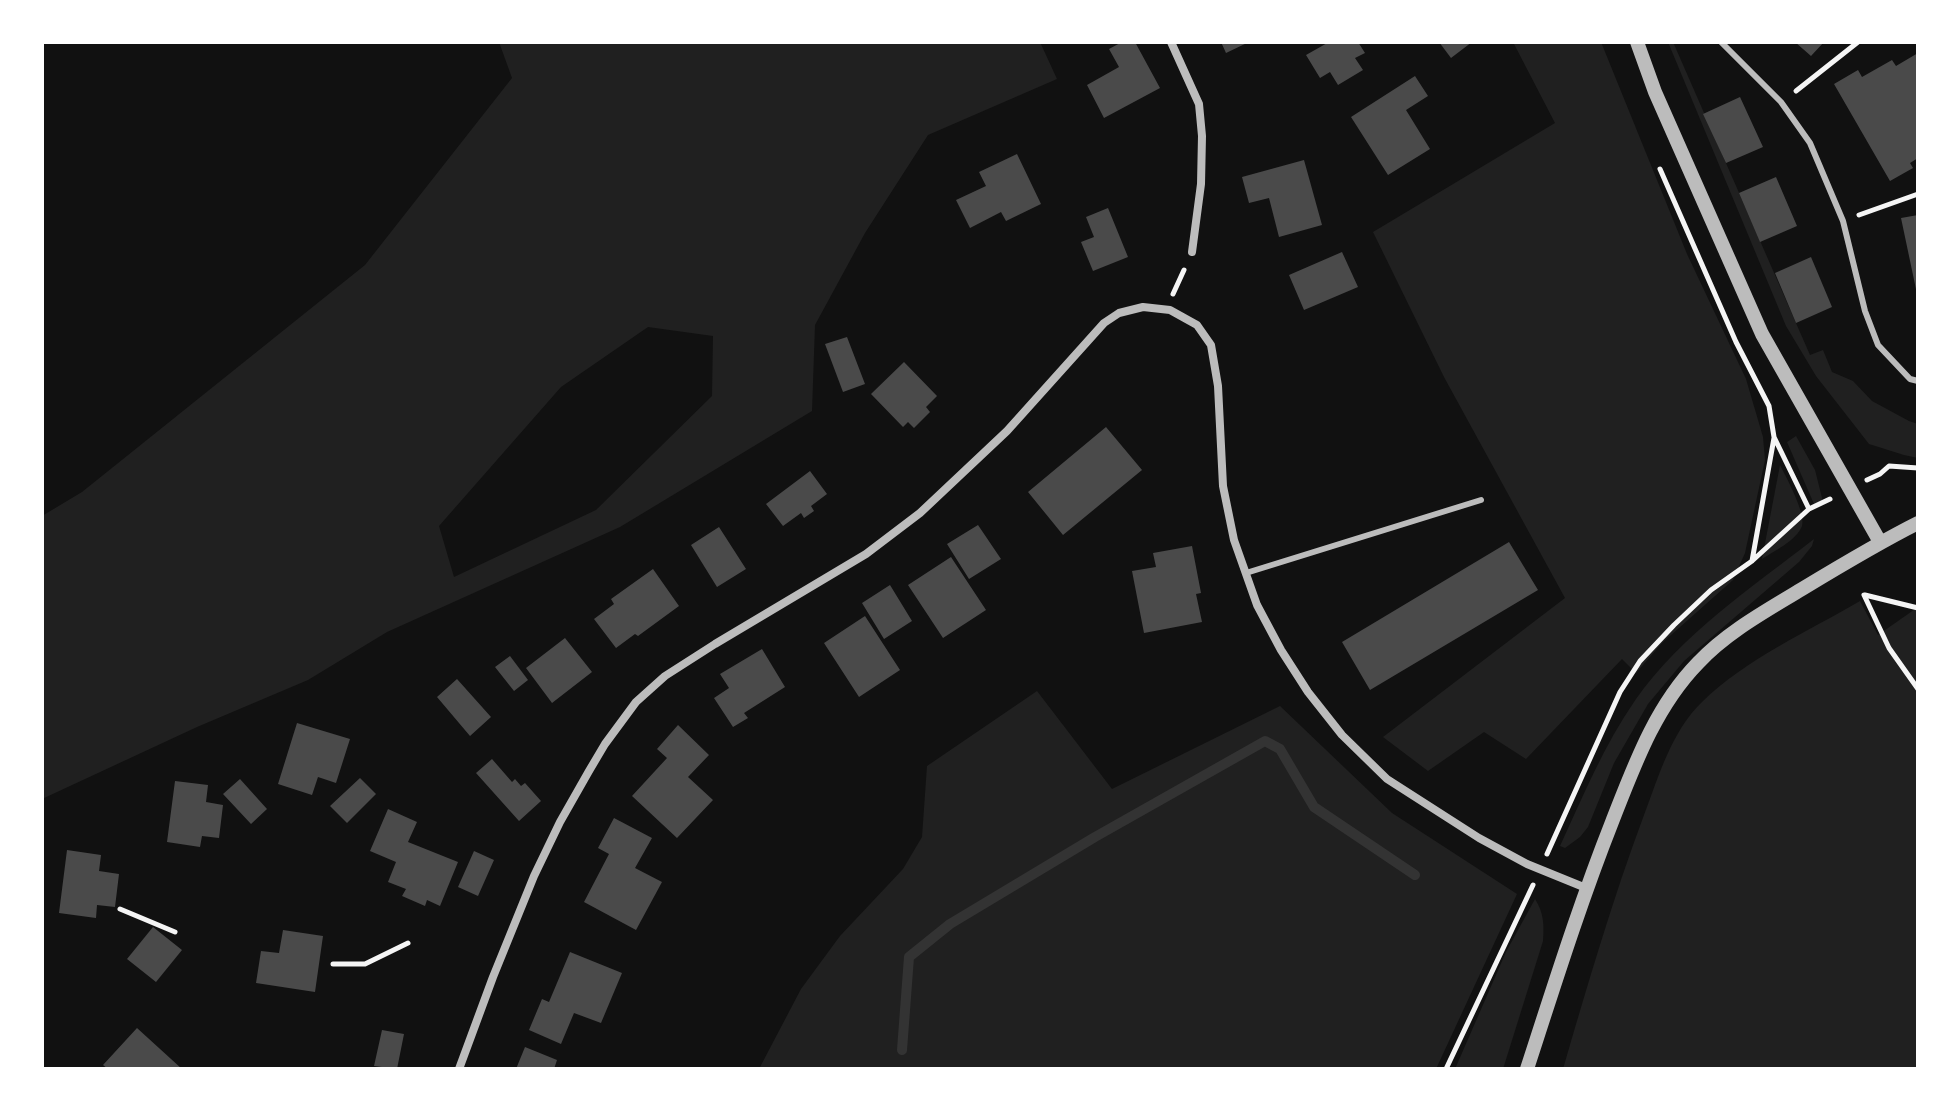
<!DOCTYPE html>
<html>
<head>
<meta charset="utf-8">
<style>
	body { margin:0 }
	#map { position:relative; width:1960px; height:1111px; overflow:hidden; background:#111; font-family:Literata,serif }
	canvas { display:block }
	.frame { position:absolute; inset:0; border:44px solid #fff; pointer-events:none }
</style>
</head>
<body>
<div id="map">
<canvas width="1960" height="1111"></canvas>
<div class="frame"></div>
</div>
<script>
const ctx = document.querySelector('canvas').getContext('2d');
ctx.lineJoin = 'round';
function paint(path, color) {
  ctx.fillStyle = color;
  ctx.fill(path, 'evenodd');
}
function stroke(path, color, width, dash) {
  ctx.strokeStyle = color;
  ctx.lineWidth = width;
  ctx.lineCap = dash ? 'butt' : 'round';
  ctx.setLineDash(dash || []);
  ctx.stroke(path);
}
paint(new Path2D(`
	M 499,42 L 1040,42 L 1057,79 L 928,135 L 865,233 L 815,325 L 812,411 L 620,527 L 387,632 L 308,680 L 197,727 L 42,799 L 42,516 L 82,492 L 365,265 L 512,78 ZM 648,327 L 713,336 L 712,396 L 596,510 L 454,577 L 439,526 L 561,387 Z
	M 1513,42 L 1601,42 L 1687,254 L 1746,379 L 1763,437 L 1765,460 L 1745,553 L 1733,580 L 1662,643 L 1636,673 L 1622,659 L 1526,759 L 1484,732 L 1428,771 L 1383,737 L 1565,598 L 1444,377 L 1373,232 L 1555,123 Z
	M 1668,42 L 1673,42 L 1810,355 L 1823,350 L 1832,372 L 1853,381 L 1872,401 L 1909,421 L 1918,424 L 1918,458 L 1904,455 L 1869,444 L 1816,376 L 1786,326 Z
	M 1796,436 L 1815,470 L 1823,502 L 1814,504 L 1787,442 Z
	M 1780,465 C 1786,477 1806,513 1802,526 C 1796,541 1774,551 1762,559 Z
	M 1814,539 L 1812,546 L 1799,562 L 1684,661 L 1648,704 L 1614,763 L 1588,827 L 1580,837 L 1565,848 L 1560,846 C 1583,796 1604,745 1636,699 C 1682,634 1751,588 1814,539 Z
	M 1860,601 L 1878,635 L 1918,607 L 1918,1069 L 1563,1069 C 1588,983 1613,898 1644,815 C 1659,776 1671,732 1702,702 C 1746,659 1807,632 1860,601 Z
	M 1037,691 L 1112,789 L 1280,706 L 1392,813 L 1517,894 L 1436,1069 L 759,1069 L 801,989 L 840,936 L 903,869 L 922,837 L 927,766 Z
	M 1535,899 C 1544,913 1544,925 1543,941 L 1503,1069 L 1455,1069 L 1506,952 Z`), '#202020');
stroke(new Path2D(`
	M 902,1050 L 909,957 L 950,924 L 1095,837 L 1265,741 L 1280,749 L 1314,807 L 1415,875`), '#333', 10);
paint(new Path2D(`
	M 1122,42 L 1135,42 L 1160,88 L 1104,118 L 1087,85 L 1119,67 L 1109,49 Z
	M 1221,42 L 1249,42 L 1226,53 Z
	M 1329,42 L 1358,42 L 1365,53 L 1355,58 L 1363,70 L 1338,85 L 1330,72 L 1320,78 L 1306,55 Z
	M 1439,42 L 1472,42 L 1451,58 Z
	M 1795,42 L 1824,42 L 1811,56 Z
	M 1918,53 L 1918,158 L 1910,163 L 1913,168 L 1890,181 L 1834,84 L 1858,70 L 1862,77 L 1892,60 L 1896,66 Z
	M 1415,76 L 1428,96 L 1406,110 L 1430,149 L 1388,175 L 1351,117 Z
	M 1740,97 L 1763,147 L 1726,163 L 1703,114 Z
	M 1017,154 L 1041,204 L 1006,221 L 1001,212 L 970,228 L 956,200 L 986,186 L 979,172 Z
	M 1304,160 L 1322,225 L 1279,237 L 1269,198 L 1249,203 L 1242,177 Z
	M 1776,177 L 1797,226 L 1760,242 L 1739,193 Z
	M 1108,208 L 1128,257 L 1093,271 L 1081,242 L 1094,237 L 1086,217 Z
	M 1918,215 L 1918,294 L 1917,294 L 1901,218 Z
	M 1342,252 L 1358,287 L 1304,310 L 1289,275 Z
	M 1811,257 L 1832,307 L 1796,323 L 1775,273 Z
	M 847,337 L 865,384 L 843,392 L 825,344 Z
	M 904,362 L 937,396 L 926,407 L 930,412 L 914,428 L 908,422 L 903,427 L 871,394 Z
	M 1106,427 L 1142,470 L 1063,535 L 1028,492 Z
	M 810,471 L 827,494 L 811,506 L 814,511 L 804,518 L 801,513 L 783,526 L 766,504 Z
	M 978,525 L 1001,559 L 969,579 L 947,544 Z
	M 719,527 L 746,569 L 717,587 L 691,545 Z
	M 1509,542 L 1538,590 L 1370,690 L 1342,642 Z
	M 1192,546 L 1201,593 L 1196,594 L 1202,622 L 1144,633 L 1132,571 L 1156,567 L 1153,553 Z
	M 951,557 L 986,610 L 943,638 L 908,585 Z
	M 653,569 L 679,606 L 638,636 L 635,634 L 616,648 L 594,619 L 614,604 L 611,599 Z
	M 890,585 L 912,621 L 884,639 L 862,603 Z
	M 865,616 L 900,670 L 859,697 L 824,643 Z
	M 565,638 L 592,672 L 552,703 L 526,668 Z
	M 762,649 L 785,687 L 744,713 L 748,718 L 733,727 L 714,698 L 729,688 L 720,674 Z
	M 510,656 L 528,680 L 514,691 L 495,667 Z
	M 457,679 L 491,717 L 470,736 L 437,697 Z
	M 297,723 L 350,739 L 336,783 L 318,777 L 312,795 L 278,784 Z
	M 678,725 L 709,755 L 688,777 L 713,800 L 677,838 L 632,796 L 667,758 L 657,749 Z
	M 492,759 L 512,782 L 515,779 L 521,786 L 525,783 L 541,801 L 519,821 L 476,773 Z
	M 360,778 L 376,794 L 347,823 L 330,806 Z
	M 240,779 L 267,809 L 251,824 L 223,794 Z
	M 175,781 L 208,785 L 206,802 L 223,805 L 219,838 L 202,836 L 200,847 L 167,842 Z
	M 388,809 L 417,822 L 408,842 L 458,862 L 440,906 L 427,900 L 425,906 L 402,896 L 406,889 L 388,882 L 396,862 L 370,851 Z
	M 614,818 L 652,838 L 635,868 L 662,882 L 636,930 L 584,902 L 609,854 L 598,848 Z
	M 67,850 L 101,855 L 99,871 L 119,874 L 115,907 L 97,905 L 96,918 L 59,913 Z
	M 474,851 L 494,860 L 478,896 L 458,887 Z
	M 153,927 L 182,950 L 156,982 L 127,959 Z
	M 283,930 L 323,936 L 315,992 L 256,983 L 261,951 L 279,953 Z
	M 570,952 L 622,973 L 601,1023 L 574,1013 L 561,1044 L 529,1030 L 542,999 L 549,1002 Z
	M 137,1028 L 182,1069 L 108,1069 L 103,1065 Z
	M 382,1030 L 404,1034 L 397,1069 L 374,1066 Z
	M 525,1047 L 557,1060 L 554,1069 L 516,1069 Z`), '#4a4a4a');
stroke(new Path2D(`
	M 1796,91 L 1858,42
	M 1660,169 L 1736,342 L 1769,406 L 1774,437 L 1809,509
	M 1859,215 L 1918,194
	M 1173,294 L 1184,270
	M 1867,480 L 1880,474 L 1889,466 L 1918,468
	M 1752,561 L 1774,438
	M 1864,595 L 1889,648 L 1918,689
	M 1865,595 L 1918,608
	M 1547,854 L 1620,692 L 1640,661 L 1674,625 L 1711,590 L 1752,561 L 1809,509 L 1830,499
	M 120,909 L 175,932
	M 333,964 L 365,964 L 408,943
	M 1446,1069 L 1533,885`), '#f5f5f5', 5);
stroke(new Path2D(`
	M 1721,42 L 1781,102 L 1810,143 L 1843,221 L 1865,311 L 1878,345 L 1910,379 L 1918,381
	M 1246,573 L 1481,500`), '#bcbcbc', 6);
stroke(new Path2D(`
	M 1171,42 L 1199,104 L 1202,136 L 1201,184 L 1192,252
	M 459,1069 L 493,977 L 534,876 L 560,822 L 589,771 L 605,744 L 636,702 L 665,676 L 715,644 L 866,554 L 920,513 L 1007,431 L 1104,323 L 1119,313 L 1143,307 L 1170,310 L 1197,325 L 1211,345 L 1218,386 L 1223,486 L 1234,540 L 1257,605 L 1281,650 L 1308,692 L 1342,735 L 1387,779 L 1479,838 L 1527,864 L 1586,888`), '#bcbcbc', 8);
stroke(new Path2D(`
	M 1637,42 L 1655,92 L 1762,334 L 1880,542
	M 1527,1069 C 1554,986 1580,903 1612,822 C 1634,766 1655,707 1698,663 C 1727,632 1766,611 1802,589 C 1840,566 1878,543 1918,523`), '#bcbcbc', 14);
</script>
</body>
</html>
